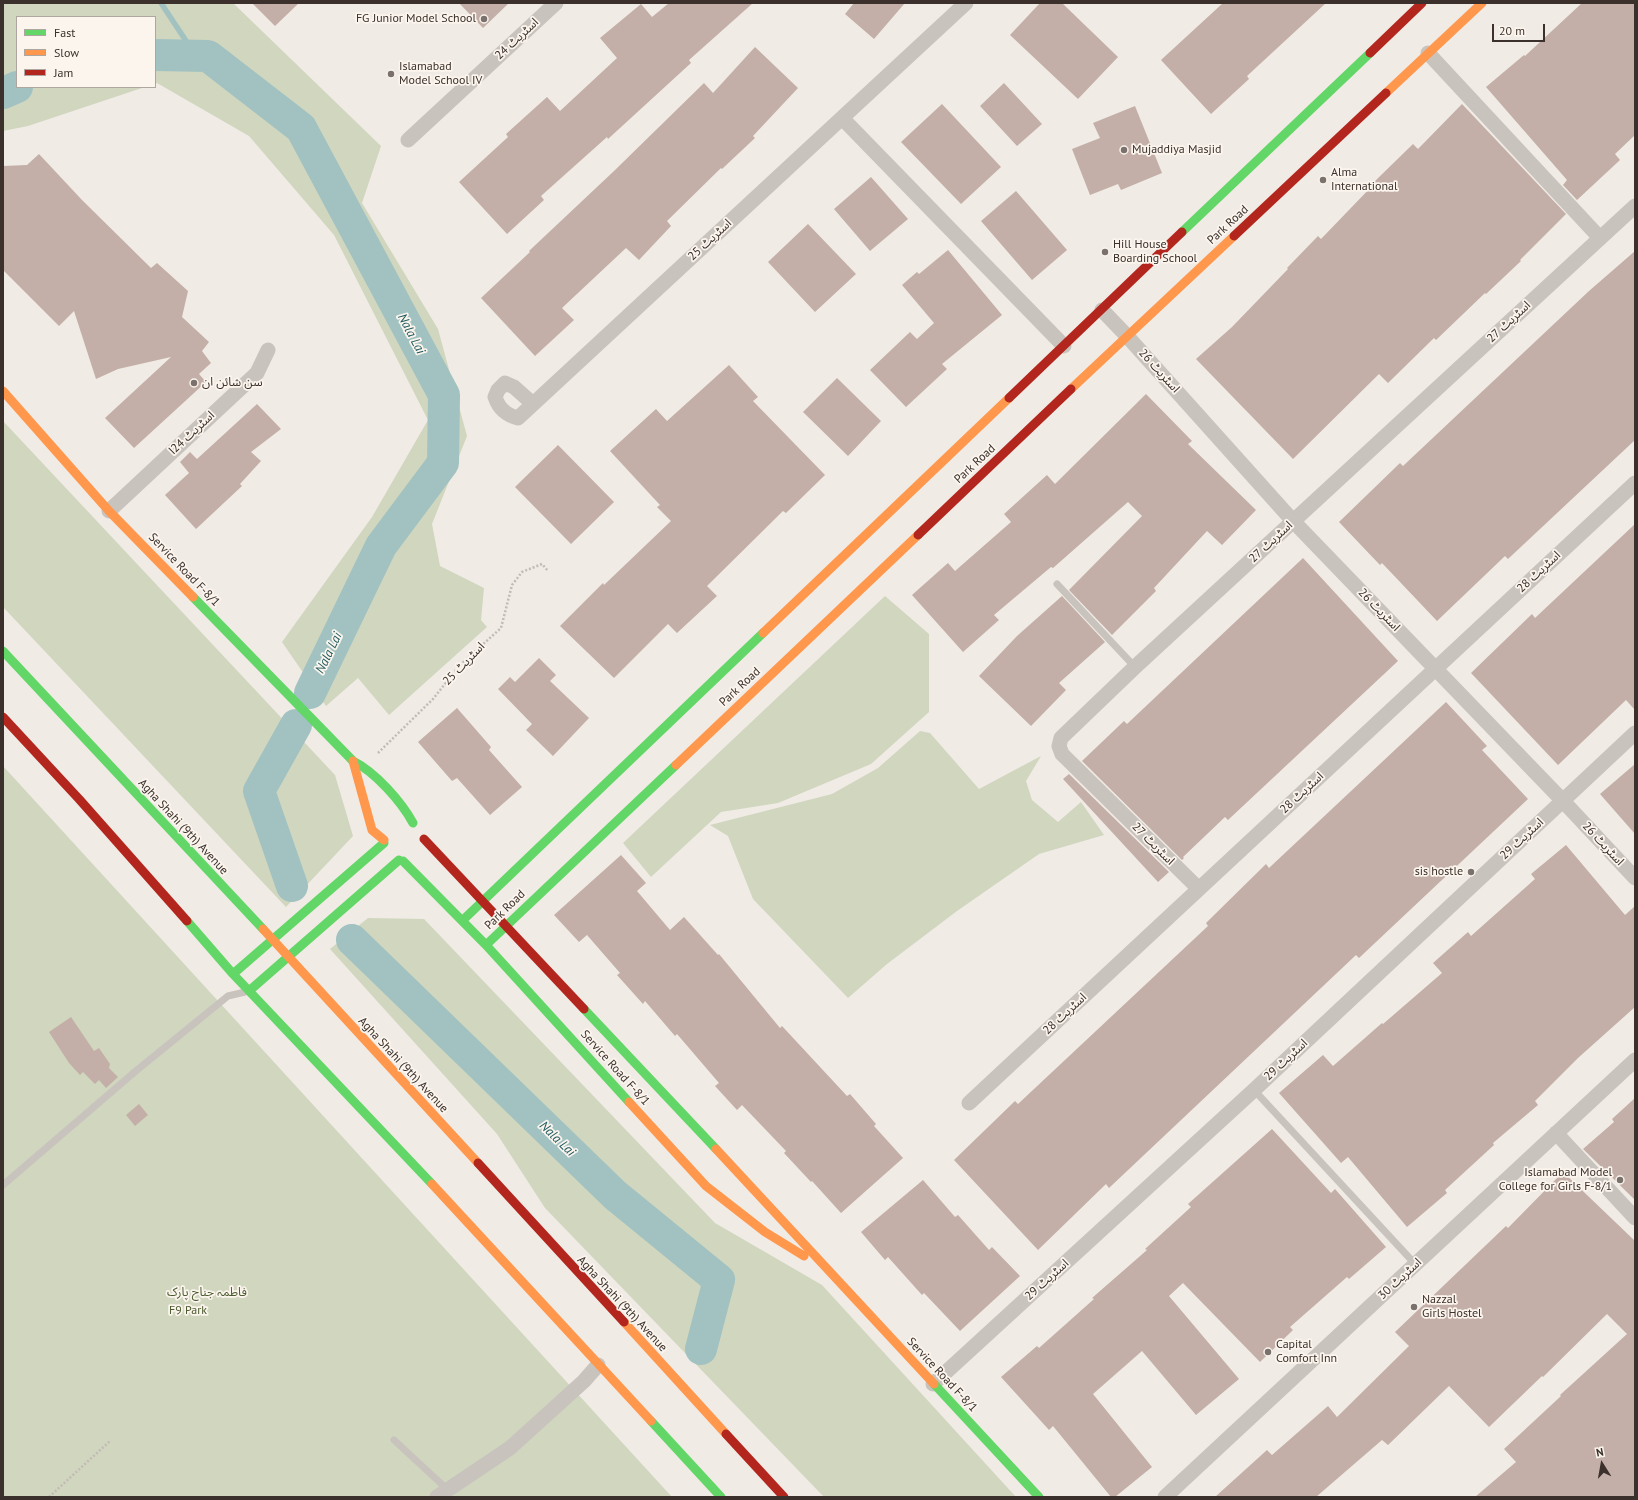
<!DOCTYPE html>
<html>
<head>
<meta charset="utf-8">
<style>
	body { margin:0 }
	#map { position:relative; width:1638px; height:1500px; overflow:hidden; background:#f0ebe5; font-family:"PT Sans",sans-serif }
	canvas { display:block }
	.frame { position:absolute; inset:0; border:4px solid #3b302b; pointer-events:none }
	.legend { position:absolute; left:16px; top:16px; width:140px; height:72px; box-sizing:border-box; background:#fbf5ee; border:1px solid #aea6a0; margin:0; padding:5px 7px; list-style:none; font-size:12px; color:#3b302b }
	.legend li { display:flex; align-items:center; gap:8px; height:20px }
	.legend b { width:20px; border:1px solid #aea6a0 }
	.north { position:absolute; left:1582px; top:1444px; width:40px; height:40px; -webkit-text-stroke:3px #fbf5ee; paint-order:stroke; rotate:349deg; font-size:11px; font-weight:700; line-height:16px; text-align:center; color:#3b302b }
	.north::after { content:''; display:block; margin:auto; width:14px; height:18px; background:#3b302b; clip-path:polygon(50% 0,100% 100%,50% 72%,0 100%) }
	.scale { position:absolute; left:1492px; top:24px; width:53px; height:18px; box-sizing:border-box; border:2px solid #3b302b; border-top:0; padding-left:5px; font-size:12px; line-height:14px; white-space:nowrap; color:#3b302b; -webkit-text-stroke:3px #fbf5ee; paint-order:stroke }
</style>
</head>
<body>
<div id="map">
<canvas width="1638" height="1500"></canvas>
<div class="frame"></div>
<ul class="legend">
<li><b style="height:5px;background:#63d668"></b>Fast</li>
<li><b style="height:5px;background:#ff974d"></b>Slow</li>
<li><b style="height:5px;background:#b3261e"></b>Jam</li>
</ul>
<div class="north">N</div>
<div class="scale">20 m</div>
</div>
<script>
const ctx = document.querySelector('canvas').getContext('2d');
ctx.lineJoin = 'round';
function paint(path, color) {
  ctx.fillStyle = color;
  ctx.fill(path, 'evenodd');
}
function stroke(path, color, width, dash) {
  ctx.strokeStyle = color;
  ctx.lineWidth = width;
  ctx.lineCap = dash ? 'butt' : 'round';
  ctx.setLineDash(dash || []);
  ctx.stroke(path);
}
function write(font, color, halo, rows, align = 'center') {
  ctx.font = font + ' "PT Sans","Noto Sans Arabic",sans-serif';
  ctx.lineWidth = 3.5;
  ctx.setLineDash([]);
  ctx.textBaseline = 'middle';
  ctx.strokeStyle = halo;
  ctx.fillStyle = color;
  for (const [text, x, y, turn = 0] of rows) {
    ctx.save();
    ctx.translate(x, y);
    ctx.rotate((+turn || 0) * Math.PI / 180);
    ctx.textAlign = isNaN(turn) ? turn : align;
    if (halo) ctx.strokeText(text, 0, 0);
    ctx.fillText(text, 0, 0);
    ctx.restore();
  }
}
paint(new Path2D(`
	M 3,3 L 233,3 L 381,146 L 362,203 L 438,329 L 467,436 L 432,524 L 440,566 L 484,588 L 481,620 L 487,627 L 389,715 L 358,678 L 326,706 L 282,642 L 372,517 L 428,420 L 334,235 L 249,136 L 157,83 L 155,84 L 155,17 L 17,17 L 17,87 L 145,87 L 28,126 L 3,131 Z
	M 3,421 L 335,775 L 353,836 L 286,907 L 3,607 Z
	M 885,596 L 929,634 L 929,712 L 871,764 L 778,803 L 721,812 L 651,877 L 623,843 Z
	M 920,731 L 930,733 L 979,789 L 1041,756 L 1026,781 L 1032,800 L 1058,822 L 1081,802 L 1104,835 L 1039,854 L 957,911 L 887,964 L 848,998 L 753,899 L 728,836 L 710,825 L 832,794 L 878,768 Z
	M 3,766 L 672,1497 L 3,1497 Z
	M 368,918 L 424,919 L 715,1223 L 822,1285 L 1016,1497 L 824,1497 L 545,1208 L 497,1134 L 330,949 Z`), '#d1d6bf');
stroke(new Path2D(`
	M 161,3 L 196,56`), '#a1c2c1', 5.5);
stroke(new Path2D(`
	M 155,55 L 208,56 L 301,128 L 444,395 L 443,463 L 381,546 L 310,693
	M 3,93 L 17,87
	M 292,886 L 259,791 L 296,725
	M 352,940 L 615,1195 L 719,1280 L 701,1349`), '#a1c2c1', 32);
paint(new Path2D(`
	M 252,3 L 299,3 L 275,26 Z
	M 459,3 L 509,3 L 483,28 Z
	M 669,3 L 753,3 L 689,60 L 691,63 L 608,139 L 607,137 L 541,196 L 544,200 L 507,234 L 459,182 L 508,137 L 506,134 L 547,97 L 560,111 L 617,58 L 600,38 L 641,4 L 652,17 Z
	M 854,3 L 905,3 L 874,39 L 845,14 Z
	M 1040,3 L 1062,3 L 1118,57 L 1078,99 L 1010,35 Z
	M 1223,3 L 1326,3 L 1247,76 L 1249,79 L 1211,114 L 1161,60 Z
	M 1582,3 L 1635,3 L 1635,135 L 1615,154 L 1620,160 L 1577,200 L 1563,185 L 1567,180 L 1486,87 L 1524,55 L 1525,56 Z
	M 755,47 L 798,88 L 753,136 L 755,138 L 722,169 L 721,168 L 667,221 L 671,226 L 639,260 L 626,248 L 562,308 L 574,320 L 535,356 L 481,298 L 530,252 L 529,251 L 614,171 L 704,83 L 713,93 Z
	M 1004,83 L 1042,124 L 1017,146 L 980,106 Z
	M 942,104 L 1001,167 L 961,204 L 901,142 Z
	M 1462,104 L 1566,214 L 1520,260 L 1521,261 L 1486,294 L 1485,293 L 1436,340 L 1434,338 L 1388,383 L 1379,374 L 1293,459 L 1196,359 L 1232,327 L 1288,269 L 1287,268 L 1318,236 L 1321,239 L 1374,184 L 1373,183 L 1413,144 L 1418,149 Z
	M 1135,106 L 1162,173 L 1121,190 L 1118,184 L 1090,195 L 1072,149 L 1100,138 L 1093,123 Z
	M 39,154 L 82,200 L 151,268 L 157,263 L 188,291 L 182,317 L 209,342 L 202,351 L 211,363 L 199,374 L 206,382 L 134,448 L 105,418 L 171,357 L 118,369 L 96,379 L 74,311 L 59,326 L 3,270 L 3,166 L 27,165 Z
	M 871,177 L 908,219 L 870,251 L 834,209 Z
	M 1016,191 L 1067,250 L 1032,280 L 981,221 Z
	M 808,224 L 856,274 L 815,312 L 768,262 Z
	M 948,250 L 1002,315 L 942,364 L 947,369 L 906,407 L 870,370 L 910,332 L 917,339 L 934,323 L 902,285 L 917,272 L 919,274 Z
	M 1635,251 L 1635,440 L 1508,559 L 1505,556 L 1437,621 L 1382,563 L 1380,565 L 1339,522 L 1400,463 L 1403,466 L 1589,291 Z
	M 729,365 L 758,397 L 753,401 L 825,475 L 786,513 L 783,511 L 707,586 L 717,596 L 677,633 L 668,624 L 614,678 L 560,626 L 603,583 L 604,585 L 671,521 L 657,507 L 660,505 L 610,451 L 656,409 L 667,421 Z
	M 837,378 L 881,421 L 848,456 L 803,412 Z
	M 1146,394 L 1192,441 L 1188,444 L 1256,510 L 1222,545 L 1207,531 L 1154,588 L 1156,591 L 1112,635 L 1069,590 L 1142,516 L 1128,502 L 1053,568 L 1051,567 L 994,615 L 999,620 L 963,652 L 912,595 L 948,563 L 955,571 L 1011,522 L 1004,514 L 1047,475 L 1055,484 Z
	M 257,404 L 281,429 L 251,452 L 261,461 L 240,484 L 242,486 L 196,529 L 165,495 L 189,473 L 180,462 L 190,452 L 197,459 Z
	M 558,445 L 614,502 L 571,544 L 515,487 Z
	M 1635,524 L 1635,710 L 1626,700 L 1558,765 L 1471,673 L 1532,614 L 1535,618 Z
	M 1303,558 L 1398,661 L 1228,820 L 1225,817 L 1183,857 L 1184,858 L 1182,860 L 1082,761 L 1124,721 L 1127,724 Z
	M 1062,596 L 1105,642 L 1059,683 L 1066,690 L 1031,726 L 979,676 L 1017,636 Z
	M 539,658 L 556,675 L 550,681 L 589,718 L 553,756 L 526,730 L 532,724 L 498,689 L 510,677 L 515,682 Z
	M 1446,702 L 1487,746 L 1482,750 L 1528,799 L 1359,958 L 1356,955 L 1109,1188 L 1106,1184 L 1038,1250 L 954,1160 L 1015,1101 L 1018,1104 L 1208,926 L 1206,923 L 1266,864 L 1269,868 Z
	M 457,708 L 491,747 L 489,750 L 522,787 L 490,815 L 457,778 L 452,781 L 418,742 Z
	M 1635,764 L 1635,834 L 1600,794 Z
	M 1069,774 L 1169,872 L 1158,882 L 1063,779 Z
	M 1566,845 L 1625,915 L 1635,906 L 1635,1007 L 1578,1058 L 1535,1101 L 1538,1105 L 1493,1143 L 1494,1145 L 1445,1190 L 1447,1193 L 1407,1227 L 1348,1157 L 1341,1163 L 1279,1093 L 1323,1055 L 1333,1066 L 1382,1023 L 1383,1024 L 1442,973 L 1433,963 L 1468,932 L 1471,936 L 1535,879 L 1531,874 Z
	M 621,855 L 646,883 L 637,891 L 670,930 L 684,917 L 718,955 L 719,954 L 780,1028 L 782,1026 L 847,1096 L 850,1094 L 876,1124 L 874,1126 L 903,1158 L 841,1213 L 812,1181 L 811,1182 L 784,1153 L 786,1151 L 742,1105 L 737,1110 L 715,1086 L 719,1083 L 677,1034 L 675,1036 L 645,1001 L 643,1004 L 617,975 L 620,973 L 587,935 L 579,942 L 554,915 Z
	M 71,1017 L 94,1051 L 99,1048 L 110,1064 L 109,1068 L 118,1077 L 106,1088 L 99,1080 L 95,1084 L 83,1072 L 80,1075 L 69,1063 L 49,1032 Z
	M 1635,1098 L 1635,1200 L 1583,1149 L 1614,1122 L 1612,1119 Z
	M 139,1104 L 148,1115 L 135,1126 L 126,1115 Z
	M 1272,1129 L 1331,1193 L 1335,1189 L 1386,1247 L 1349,1279 L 1347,1277 L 1290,1327 L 1293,1330 L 1260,1362 L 1183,1283 L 1169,1296 L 1239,1379 L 1196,1415 L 1142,1351 L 1093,1394 L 1152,1467 L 1115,1497 L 1111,1497 L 1053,1426 L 1049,1430 L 1001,1377 L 1037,1346 L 1039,1348 L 1094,1299 L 1092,1298 L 1147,1250 L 1145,1249 L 1191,1207 L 1188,1204 Z
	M 1563,1172 L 1635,1241 L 1635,1497 L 1475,1497 L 1516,1462 L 1504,1449 L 1561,1396 L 1560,1395 L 1627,1334 L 1607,1314 L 1543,1377 L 1542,1376 L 1489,1427 L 1449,1386 L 1388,1445 L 1382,1440 L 1316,1497 L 1215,1497 L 1267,1450 L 1272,1455 L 1328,1406 L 1337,1417 L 1409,1346 L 1395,1332 L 1506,1226 L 1508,1228 Z
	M 923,1180 L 955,1217 L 958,1215 L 989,1250 L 992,1247 L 1020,1276 L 960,1331 L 924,1293 L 922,1295 L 888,1257 L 885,1260 L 861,1232 Z`), '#c3afa7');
stroke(new Path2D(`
	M 378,753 L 433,699 L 460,665 L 501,628 L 512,585 L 522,572 L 542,564 L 548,571
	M 49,1497 L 110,1441`), '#c2bbb6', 2.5, [2, 2]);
stroke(new Path2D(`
	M 1057,584 L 1135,667
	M 1254,1090 L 1416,1265
	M 3,1185 L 137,1070 L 228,996 L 245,992
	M 394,1440 L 448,1490`), '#c9c3be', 7);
stroke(new Path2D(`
	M 1428,53 L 1600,238
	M 842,118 L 1064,346
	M 408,140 L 556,3
	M 1102,310 L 1127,336 L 1293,521 L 1563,801 L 1635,878
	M 532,403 L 514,387 L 505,383 L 498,390 L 495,397 C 499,409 506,415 518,418 L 966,3
	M 109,511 L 257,373 L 268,350
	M 1199,889 L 1062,754 L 1059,746 L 1061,738 L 1135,667 L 1635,206
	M 969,1103 L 1635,483
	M 1556,1133 L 1635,1218
	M 933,1384 L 1254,1090 L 1635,733
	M 437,1497 L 510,1448 L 584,1381 L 598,1365
	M 1165,1497 L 1635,1060`), '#c9c3be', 15);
stroke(new Path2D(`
	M 1182,232 L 1370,53
	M 193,597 L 353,761 C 375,772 401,801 413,823
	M 3,651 L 263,929
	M 403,861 L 486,945 L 629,1102
	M 463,920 L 763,633
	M 187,921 L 233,974 L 432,1184
	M 486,945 L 676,765
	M 233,974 L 384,843
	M 249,991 L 399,860
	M 584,1009 L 716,1149
	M 934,1384 L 1039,1497
	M 651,1421 L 721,1497`), '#63d668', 9);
stroke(new Path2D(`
	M 1386,93 L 1482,3
	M 1071,389 L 1234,236
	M 3,391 L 109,511 L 193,597
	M 763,633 L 1009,398
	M 353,761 L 372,830 L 384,840
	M 676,765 L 918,535
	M 263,929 L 478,1163
	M 629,1102 L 706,1186 L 765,1232 L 804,1256
	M 716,1149 L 934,1384
	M 432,1184 L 651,1421
	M 624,1322 L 726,1434`), '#ff974d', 9);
stroke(new Path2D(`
	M 1370,53 L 1422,3
	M 1234,236 L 1386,93
	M 1009,398 L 1182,232
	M 918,535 L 1071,389
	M 3,717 L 79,799 L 187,921
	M 424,839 L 584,1009
	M 478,1163 L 624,1322
	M 726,1434 L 784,1497`), '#b3261e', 9);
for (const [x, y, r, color] of [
	[484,19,4,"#7a716c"],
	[391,74,4,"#7a716c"],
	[1124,150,4,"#7a716c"],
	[1323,180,4,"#7a716c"],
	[1105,252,4,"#7a716c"],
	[194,383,4,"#7a716c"],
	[1471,872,4,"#7a716c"],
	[1620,1180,4,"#7a716c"],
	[1414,1307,4,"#7a716c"],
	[1268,1352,4,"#7a716c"]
]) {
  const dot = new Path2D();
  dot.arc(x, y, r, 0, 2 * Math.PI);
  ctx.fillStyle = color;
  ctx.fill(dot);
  stroke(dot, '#fbf5ee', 1.5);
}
write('12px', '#3b302b', '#fbf5ee', [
	["FG Junior Model School",476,19,"right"],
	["Islamabad",399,67],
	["Model School IV",399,81],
	["Mujaddiya Masjid",1132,150],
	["Alma",1331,173],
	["International",1331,187],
	["Hill House",1113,245],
	["Boarding School",1113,259],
	["سن شائن ان",202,383],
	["sis hostle",1463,872,"right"],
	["Islamabad Model",1612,1173,"right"],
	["College for Girls F-8/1",1612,1187,"right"],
	["Nazzal",1422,1300],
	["Girls Hostel",1422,1314],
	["Capital",1276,1345],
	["Comfort Inn",1276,1359]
], 'left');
write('12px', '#3b302b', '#fbf5ee', [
	["اسٹریٹ 24",517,39,-43],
	["Park Road",1228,225,-43],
	["اسٹریٹ 25",710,240,-43],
	["اسٹریٹ 27",1509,322,-43],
	["اسٹریٹ 26",1159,371,48],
	["اسٹریٹ 24ا",192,433,-43],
	["Park Road",975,464,-43],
	["اسٹریٹ 27",1271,542,-43],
	["Service Road F-8/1",184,570,46],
	["اسٹریٹ 28",1539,572,-43],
	["اسٹریٹ 26",1379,610,46],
	["اسٹریٹ 25",464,664,-46],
	["Park Road",740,687,-43],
	["اسٹریٹ 28",1302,793,-43],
	["Agha Shahi (9th) Avenue",183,827,47],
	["اسٹریٹ 29",1522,839,-43],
	["اسٹریٹ 27",1153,844,45],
	["اسٹریٹ 26",1603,844,47],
	["Park Road",505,910,-44],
	["اسٹریٹ 28",1065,1014,-43],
	["اسٹریٹ 29",1286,1060,-43],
	["Agha Shahi (9th) Avenue",403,1065,47],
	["Service Road F-8/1",615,1068,48],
	["اسٹریٹ 30",1400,1279,-43],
	["اسٹریٹ 29",1047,1280,-42],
	["Agha Shahi (9th) Avenue",622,1304,47],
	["Service Road F-8/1",942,1375,47]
]);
write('12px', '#4a5a2e', '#fbf5ee', [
	["فاطمہ جناح پارک",207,1293],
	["F9 Park",188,1311]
]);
write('italic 13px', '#1f5a5e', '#fbf5ee', [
	["Nala Lai",411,334,62],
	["Nala Lai",329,653,-64],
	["Nala Lai",557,1139,44]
]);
</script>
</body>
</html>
